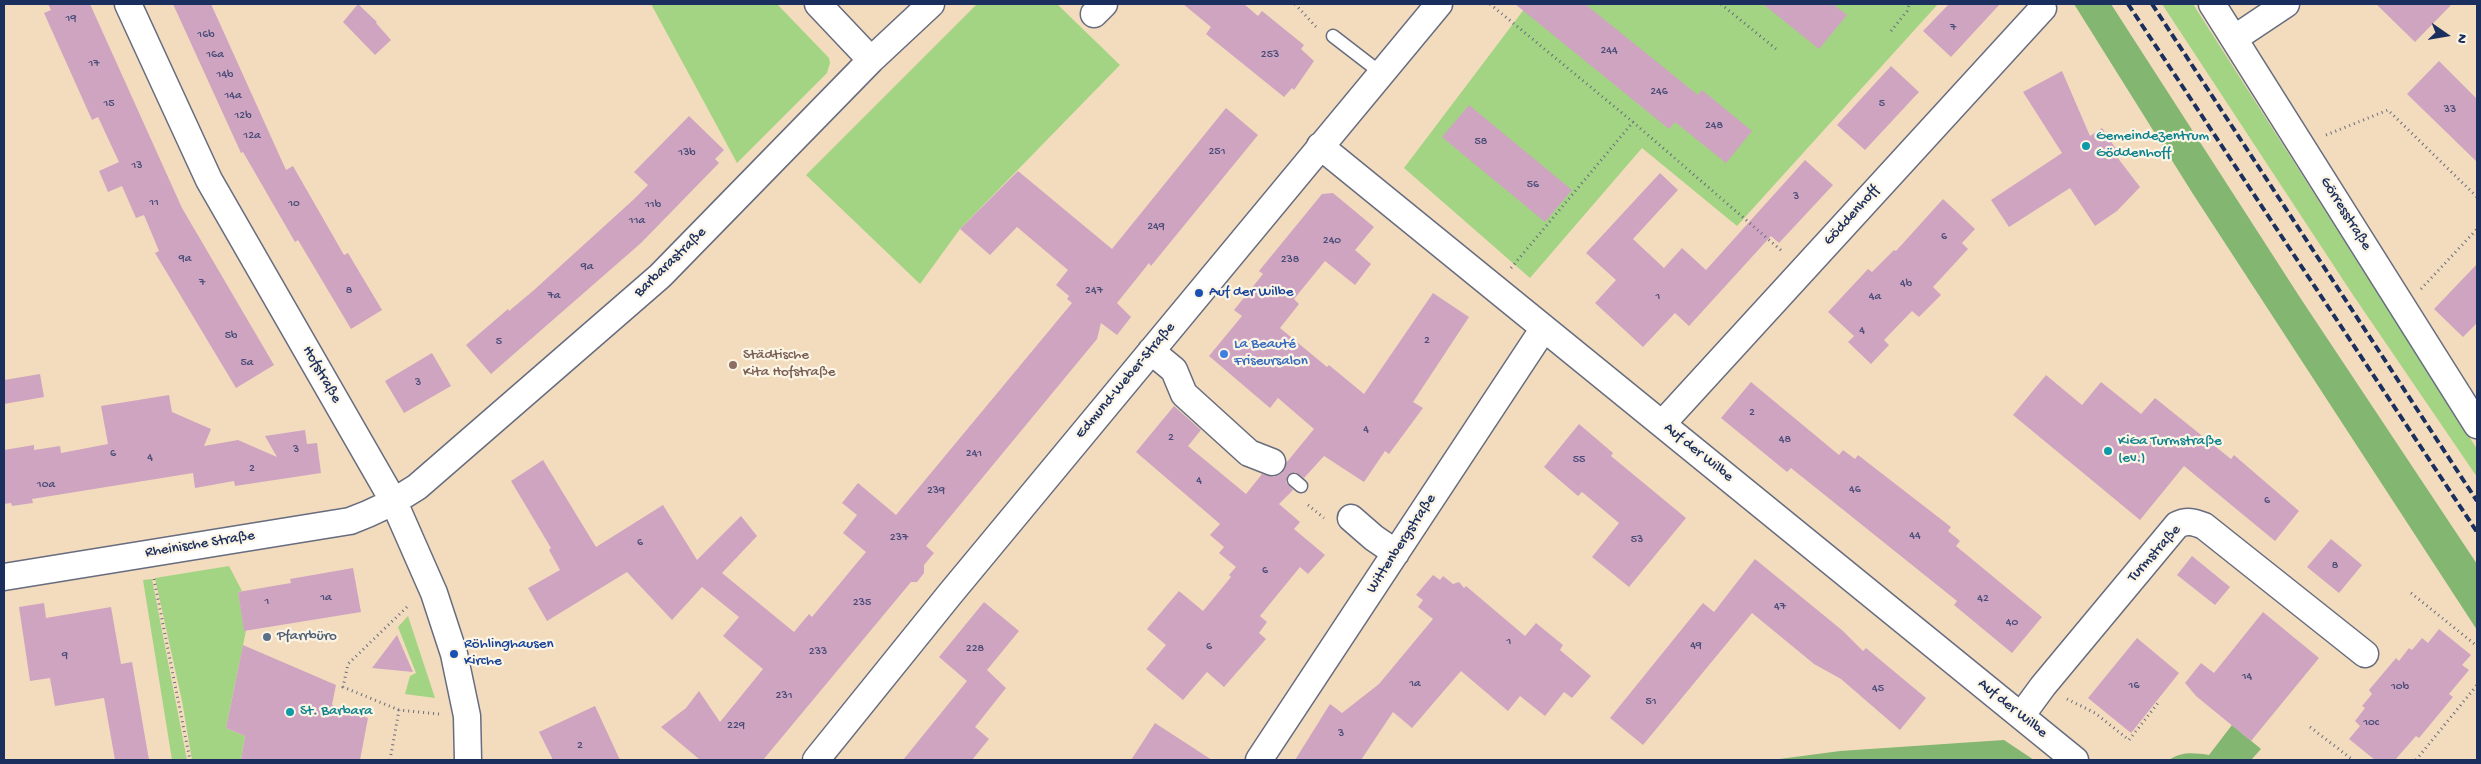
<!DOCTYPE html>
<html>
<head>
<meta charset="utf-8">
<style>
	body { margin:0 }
	#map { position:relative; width:2481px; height:764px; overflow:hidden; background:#f3dcbd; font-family:"Gochi Hand",sans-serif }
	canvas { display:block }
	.frame { position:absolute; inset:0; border:5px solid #1b2f5e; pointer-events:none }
	.north { position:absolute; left:2421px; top:10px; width:50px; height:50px; -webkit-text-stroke:4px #fcf5e5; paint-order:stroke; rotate:103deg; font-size:14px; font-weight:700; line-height:20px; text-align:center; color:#1b2f5e }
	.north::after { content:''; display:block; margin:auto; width:18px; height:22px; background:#1b2f5e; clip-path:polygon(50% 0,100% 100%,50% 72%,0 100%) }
</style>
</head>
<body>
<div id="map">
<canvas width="2481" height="764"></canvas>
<div class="frame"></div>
<div class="north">N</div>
</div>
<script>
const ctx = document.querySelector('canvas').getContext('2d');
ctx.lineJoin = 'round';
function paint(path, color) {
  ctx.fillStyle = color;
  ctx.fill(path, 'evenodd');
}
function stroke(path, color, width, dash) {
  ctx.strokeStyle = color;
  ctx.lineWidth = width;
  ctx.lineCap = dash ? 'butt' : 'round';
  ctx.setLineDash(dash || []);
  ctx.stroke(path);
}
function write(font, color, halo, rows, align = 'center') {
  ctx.font = font + ' "Gochi Hand",sans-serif';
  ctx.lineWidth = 4.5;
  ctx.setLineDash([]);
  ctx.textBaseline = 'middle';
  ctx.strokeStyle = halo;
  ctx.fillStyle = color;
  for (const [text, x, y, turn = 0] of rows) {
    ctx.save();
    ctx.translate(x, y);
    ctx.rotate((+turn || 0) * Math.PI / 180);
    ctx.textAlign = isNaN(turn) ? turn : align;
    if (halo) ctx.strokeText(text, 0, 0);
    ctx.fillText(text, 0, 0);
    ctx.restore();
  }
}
paint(new Path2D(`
	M 651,4 L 777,4 L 829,58 L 830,63 L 827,73 L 737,163 Z
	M 977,4 L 1057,4 L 1120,65 L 960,229 L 920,284 L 806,175 Z
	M 1528,4 L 1938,4 L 1737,226 L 1642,148 L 1530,278 L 1404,168 Z
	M 2162,4 L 2193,4 L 2477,449 L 2477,477 L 2353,295 Z
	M 229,566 L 242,591 L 238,592 L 243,621 L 248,621 L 226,728 L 245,736 L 241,760 L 192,760 L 182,701 L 155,578 Z
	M 152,579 L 187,760 L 172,760 L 143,580 Z
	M 408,616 L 435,698 L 405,694 L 410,676 L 416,673 L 398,627 Z`), '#a3d483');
paint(new Path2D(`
	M 2074,4 L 2111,4 L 2301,299 L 2477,564 L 2477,630 L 2193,194 Z
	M 2232,725 L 2261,749 L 2251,760 L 2169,760 C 2182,751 2195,753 2209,755 Z
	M 2004,740 L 2034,760 L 1772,760 L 1840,751 Z`), '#82b671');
paint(new Path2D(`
	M 48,4 L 90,4 L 182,208 L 274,365 L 236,388 L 155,253 L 159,251 L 144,215 L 136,218 L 122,186 L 108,192 L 99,171 L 119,162 L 98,117 L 92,120 L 44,13 L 51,10 Z
	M 173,4 L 211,4 L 286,170 L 293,166 L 344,255 L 348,253 L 382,310 L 351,329 L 298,240 L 295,242 L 243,152 L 241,153 Z
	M 358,4 L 377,22 L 376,23 L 391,40 L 375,55 L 343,22 Z
	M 1183,4 L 1244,4 L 1258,16 L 1262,11 L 1304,45 L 1301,49 L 1314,61 L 1294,90 L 1292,88 L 1284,97 L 1206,34 L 1211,27 Z
	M 1515,4 L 1585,4 L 1698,95 L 1702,90 L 1752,131 L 1726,163 L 1675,122 L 1669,129 Z
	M 1763,4 L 1833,4 L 1847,15 L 1819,49 Z
	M 1949,4 L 2000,4 L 1951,57 L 1923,31 Z
	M 2376,4 L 2452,4 L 2415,42 Z
	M 2439,61 L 2477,99 L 2477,162 L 2407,94 Z
	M 1891,66 L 1919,92 L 1865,150 L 1837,125 Z
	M 2062,71 L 2090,136 L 2102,128 L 2120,155 L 2117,157 L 2140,187 L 2117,211 L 2095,226 L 2070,188 L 2009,227 L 1991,200 L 2062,153 L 2023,92 Z
	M 1469,105 L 1572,190 L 1545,222 L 1442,137 Z
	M 1226,108 L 1258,135 L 1151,266 L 1149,263 L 1117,303 L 1131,317 L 1117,335 L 1101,323 L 1097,339 L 926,546 L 934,553 L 924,565 L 924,573 L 917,582 L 911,582 L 763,760 L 700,760 L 661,727 L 686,708 L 699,691 L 720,722 L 763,669 L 723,636 L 739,617 L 702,587 L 672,620 L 627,572 L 547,621 L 528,588 L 560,570 L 549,550 L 551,548 L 511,481 L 543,460 L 596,547 L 663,505 L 697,560 L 741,516 L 757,536 L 722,573 L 794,632 L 809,614 L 812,617 L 866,552 L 843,533 L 857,515 L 842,503 L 858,483 L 896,515 L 1072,303 L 1067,299 L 1069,296 L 1056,285 L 1068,270 L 1017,227 L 990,255 L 960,229 L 1018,171 L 1112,249 Z
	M 689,116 L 724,150 L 715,159 L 719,163 L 641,243 L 491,374 L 466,345 L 508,309 L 509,311 L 534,290 L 633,200 L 648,185 L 634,172 Z
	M 1805,160 L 1833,185 L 1779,243 L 1771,236 L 1689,326 L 1675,313 L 1643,347 L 1595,303 L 1616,280 L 1586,253 L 1660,173 L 1678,190 L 1633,239 L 1664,268 L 1682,248 L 1706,270 Z
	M 1333,193 L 1374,227 L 1355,250 L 1371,264 L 1355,285 L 1325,261 L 1294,299 L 1299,304 L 1280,328 L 1327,367 L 1329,365 L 1364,394 L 1433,293 L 1469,317 L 1413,402 L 1423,408 L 1389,454 L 1385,451 L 1364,482 L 1324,456 L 1304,478 L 1295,472 L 1288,475 L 1286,482 L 1293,490 L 1279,504 L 1300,522 L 1294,529 L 1325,555 L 1308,574 L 1300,567 L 1260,616 L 1267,622 L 1259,633 L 1266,639 L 1224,687 L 1207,672 L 1183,700 L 1146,669 L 1166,645 L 1147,629 L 1179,591 L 1203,611 L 1231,577 L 1229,575 L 1236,567 L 1219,553 L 1224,547 L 1210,535 L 1220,524 L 1136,452 L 1174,406 L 1201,430 L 1188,446 L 1246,494 L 1262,474 L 1274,477 L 1282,473 L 1286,463 L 1314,429 L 1278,398 L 1270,408 L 1209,356 L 1242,316 L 1234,310 L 1263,274 L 1259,271 L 1322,194 Z
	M 1943,199 L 1975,229 L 1962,243 L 1968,249 L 1933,287 L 1941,295 L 1919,317 L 1912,311 L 1884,340 L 1889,345 L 1871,364 L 1848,342 L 1854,336 L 1828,312 L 1868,269 L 1872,272 L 1894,250 L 1896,251 Z
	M 2477,264 L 2477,323 L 2463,337 L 2434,309 Z
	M 432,353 L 451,386 L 404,413 L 385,381 Z
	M 40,374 L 44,397 L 4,404 L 4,380 Z
	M 2046,375 L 2082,405 L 2101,382 L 2141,414 L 2155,398 L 2231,459 L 2234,455 L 2299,511 L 2275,541 L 2184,466 L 2140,520 L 2013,415 Z
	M 1751,382 L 1839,455 L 1843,450 L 1855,459 L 1858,455 L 1951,527 L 1948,531 L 1960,541 L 1956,546 L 2042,617 L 2012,653 L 1954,605 L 1957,601 L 1791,468 L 1787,472 L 1721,418 Z
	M 169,395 L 172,412 L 211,429 L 204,446 L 238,440 L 277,457 L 265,436 L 305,430 L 307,444 L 317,443 L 321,473 L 235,486 L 234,481 L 195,488 L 193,473 L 32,499 L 33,503 L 12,506 L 11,503 L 4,504 L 4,450 L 34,445 L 34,450 L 60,446 L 61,453 L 108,444 L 101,406 Z
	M 1579,424 L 1613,453 L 1611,456 L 1686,518 L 1629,587 L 1592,557 L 1619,523 L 1582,492 L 1578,496 L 1544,467 Z
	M 2331,539 L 2362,565 L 2339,593 L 2307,567 Z
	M 2192,556 L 2230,587 L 2215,605 L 2177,575 Z
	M 1755,559 L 1843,631 L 1863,651 L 1866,648 L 1926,698 L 1900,730 L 1841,679 L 1814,664 L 1752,613 L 1643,745 L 1610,718 L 1703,603 L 1714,612 Z
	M 353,568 L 361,612 L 244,631 L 238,592 L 291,583 L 290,579 Z
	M 1433,575 L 1440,580 L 1443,576 L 1453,584 L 1459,582 L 1464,588 L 1466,586 L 1525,636 L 1536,623 L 1563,645 L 1560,650 L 1591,676 L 1572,698 L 1564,692 L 1545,716 L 1520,696 L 1508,711 L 1461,671 L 1412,728 L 1393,712 L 1361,760 L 1295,760 L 1330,704 L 1342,713 L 1379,684 L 1433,619 L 1418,607 L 1423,600 L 1416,595 Z
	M 984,602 L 1019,631 L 987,670 L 1006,688 L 975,727 L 989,739 L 972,760 L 903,760 L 967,681 L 939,657 Z
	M 44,603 L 46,618 L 111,607 L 121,664 L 132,662 L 149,760 L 115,760 L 104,698 L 55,706 L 50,678 L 30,681 L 19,607 Z
	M 2263,612 L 2319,658 L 2251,741 L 2196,696 L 2185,683 L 2201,663 L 2214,673 Z
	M 2439,629 L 2471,655 L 2462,665 L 2469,670 L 2449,694 L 2453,697 L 2419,738 L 2416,736 L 2395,760 L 2375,760 L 2349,739 L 2360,726 L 2355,721 L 2365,708 L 2362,706 L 2372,694 L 2369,690 L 2396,658 L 2399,661 L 2409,648 L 2412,650 L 2422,638 L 2428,643 Z
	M 397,635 L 413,672 L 372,668 Z
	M 2137,638 L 2179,673 L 2131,733 L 2088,698 Z
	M 243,645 L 336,685 L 332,705 L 368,718 L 360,760 L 241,760 L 245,736 L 226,728 Z
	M 595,706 L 620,760 L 553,760 L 539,732 Z
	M 1155,723 L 1212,760 L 1131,760 Z`), '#cfa4c1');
const lane = new Path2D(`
	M 1333,36 L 1381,73
	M 1294,480 L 1301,486`);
const street = new Path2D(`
	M 128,4 L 209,180 L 394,502 L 434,593 L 454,654 L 467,716 L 468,760
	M 818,4 L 871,60
	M 2212,4 L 2477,425
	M 1094,14 L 1104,4
	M 2235,38 L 2286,4
	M 1320,146 L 2075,760
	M 1151,351 L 1174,370 L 1184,394 L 1249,453 L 1272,462
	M 1662,424 L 2043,8
	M 1351,518 L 1374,538 L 1396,553
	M 4,577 L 350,521 C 375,512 396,501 417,487 L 660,276 L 871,60 L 931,4
	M 2021,716 L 2043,686 L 2177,525 C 2187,520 2194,522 2204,526 L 2365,654
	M 816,760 L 950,594 L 1439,4
	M 1259,760 L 1544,328`);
stroke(lane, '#676c7f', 15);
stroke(street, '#676c7f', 29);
stroke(new Path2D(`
	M 1295,4 L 1317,28
	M 1490,4 L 1633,122 L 1783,252
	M 1721,4 L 1776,49
	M 1891,31 L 1907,11 L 1909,4
	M 2326,135 L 2388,110 L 2477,197
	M 1511,268 L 1633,122
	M 2421,289 L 2477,229
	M 1308,505 L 1324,518
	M 154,579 L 190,760
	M 2411,593 L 2477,646
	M 2067,699 L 2095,713 L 2129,740 L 2158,703
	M 399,710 L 343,687 L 348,664 L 409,605
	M 2310,727 L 2353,760
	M 390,760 L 399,710 L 439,714
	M 2416,760 L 2477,685`), '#676c7f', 3, [1, 4]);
stroke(lane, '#fff', 12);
stroke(street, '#fff', 26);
stroke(new Path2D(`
	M 2128,4 L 2477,532
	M 2152,4 L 2477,501`), '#1b2f5e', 4, [8, 4]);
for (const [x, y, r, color] of [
	[2086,146,5,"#0f9aa8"],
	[1199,293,5,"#1a4fb4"],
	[1224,354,5,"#3f7fe0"],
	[733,365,5,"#8d6e63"],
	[2108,451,5,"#0f9aa8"],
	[267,637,5,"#5c6f8a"],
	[454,654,5,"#1a4fb4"],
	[290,712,5,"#0f9aa8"]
]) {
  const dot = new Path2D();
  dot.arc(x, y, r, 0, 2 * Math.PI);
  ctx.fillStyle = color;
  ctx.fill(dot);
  stroke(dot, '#fcf5e5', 2);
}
write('12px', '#484c77', null, [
	["19",71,19],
	["7",1953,28],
	["16b",206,35],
	["244",1609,51],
	["16a",215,55],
	["253",1270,55],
	["17",94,64],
	["14b",225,75],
	["246",1659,92],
	["14a",233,96],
	["15",109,104],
	["5",1882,104],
	["33",2450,110],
	["12b",243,116],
	["248",1714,126],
	["12a",252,136],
	["58",1481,142],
	["251",1217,152],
	["13b",687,153],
	["13",137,166],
	["56",1533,185],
	["3",1796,197],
	["11",154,203],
	["10",294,204],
	["11b",653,205],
	["11a",637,221],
	["249",1156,227],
	["6",1944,237],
	["240",1332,241],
	["9a",185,259],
	["238",1290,260],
	["9a",587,267],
	["7",202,283],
	["4b",1906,284],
	["8",349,291],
	["247",1094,291],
	["7a",554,296],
	["1",1658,297],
	["4a",1875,297],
	["4",1862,331],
	["5b",231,336],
	["2",1427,341],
	["5",499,342],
	["5a",247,363],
	["3",418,383],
	["2",1752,413],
	["4",1366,430],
	["2",1171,438],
	["48",1785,440],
	["3",296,450],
	["6",113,454],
	["241",974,454],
	["4",150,458],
	["55",1579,460],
	["2",252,469],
	["4",1199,481],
	["10a",46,485],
	["46",1855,490],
	["239",936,491],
	["6",2267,501],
	["44",1915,536],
	["237",899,538],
	["53",1637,540],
	["6",640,543],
	["8",2335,566],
	["6",1265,571],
	["1a",326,598],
	["42",1983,599],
	["1",267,602],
	["235",862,603],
	["47",1780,607],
	["40",2012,623],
	["1",1509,642],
	["49",1696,646],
	["6",1209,647],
	["228",975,649],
	["233",818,652],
	["9",65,656],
	["14",2247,677],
	["1a",1415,684],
	["16",2134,686],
	["10b",2400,687],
	["45",1878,689],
	["231",784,696],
	["51",1651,702],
	["10c",2371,723],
	["229",736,726],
	["3",1341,734],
	["2",580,746]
]);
write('15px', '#0d838f', '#fcf5e5', [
	["Gemeindezentrum",2096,137],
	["Göddenhoff",2096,154],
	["KiGa Turmstraße",2118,442],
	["(ev.)",2118,459],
	["St. Barbara",300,712]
], 'left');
write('15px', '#1b2f5e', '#fcf5e5', [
	["Görresstraße",2345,214,58],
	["Göddenhoff",1852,216,-48],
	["Barbarastraße",671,263,-44],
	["Hofstraße",321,375,60],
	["Edmund-Weber-Straße",1126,381,-50],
	["Auf der Wilbe",1698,453,39],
	["Wittenbergstraße",1402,544,-57],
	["Rheinische Straße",200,545,-9],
	["Turmstraße",2155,554,-48],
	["Auf der Wilbe",2012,709,39]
]);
write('15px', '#164399', '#fcf5e5', [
	["Auf der Wilbe",1209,293],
	["Röhlinghausen",464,645],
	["Kirche",464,662]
], 'left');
write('15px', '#366cbe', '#fcf5e5', [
	["La Beauté",1234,345],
	["Friseursalon",1234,362]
], 'left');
write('15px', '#785e54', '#fcf5e5', [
	["Städtische",743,356],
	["Kita Hofstraße",743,373]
], 'left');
write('15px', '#4e5e75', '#fcf5e5', [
	["Pfarrbüro",277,637]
], 'left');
</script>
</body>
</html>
